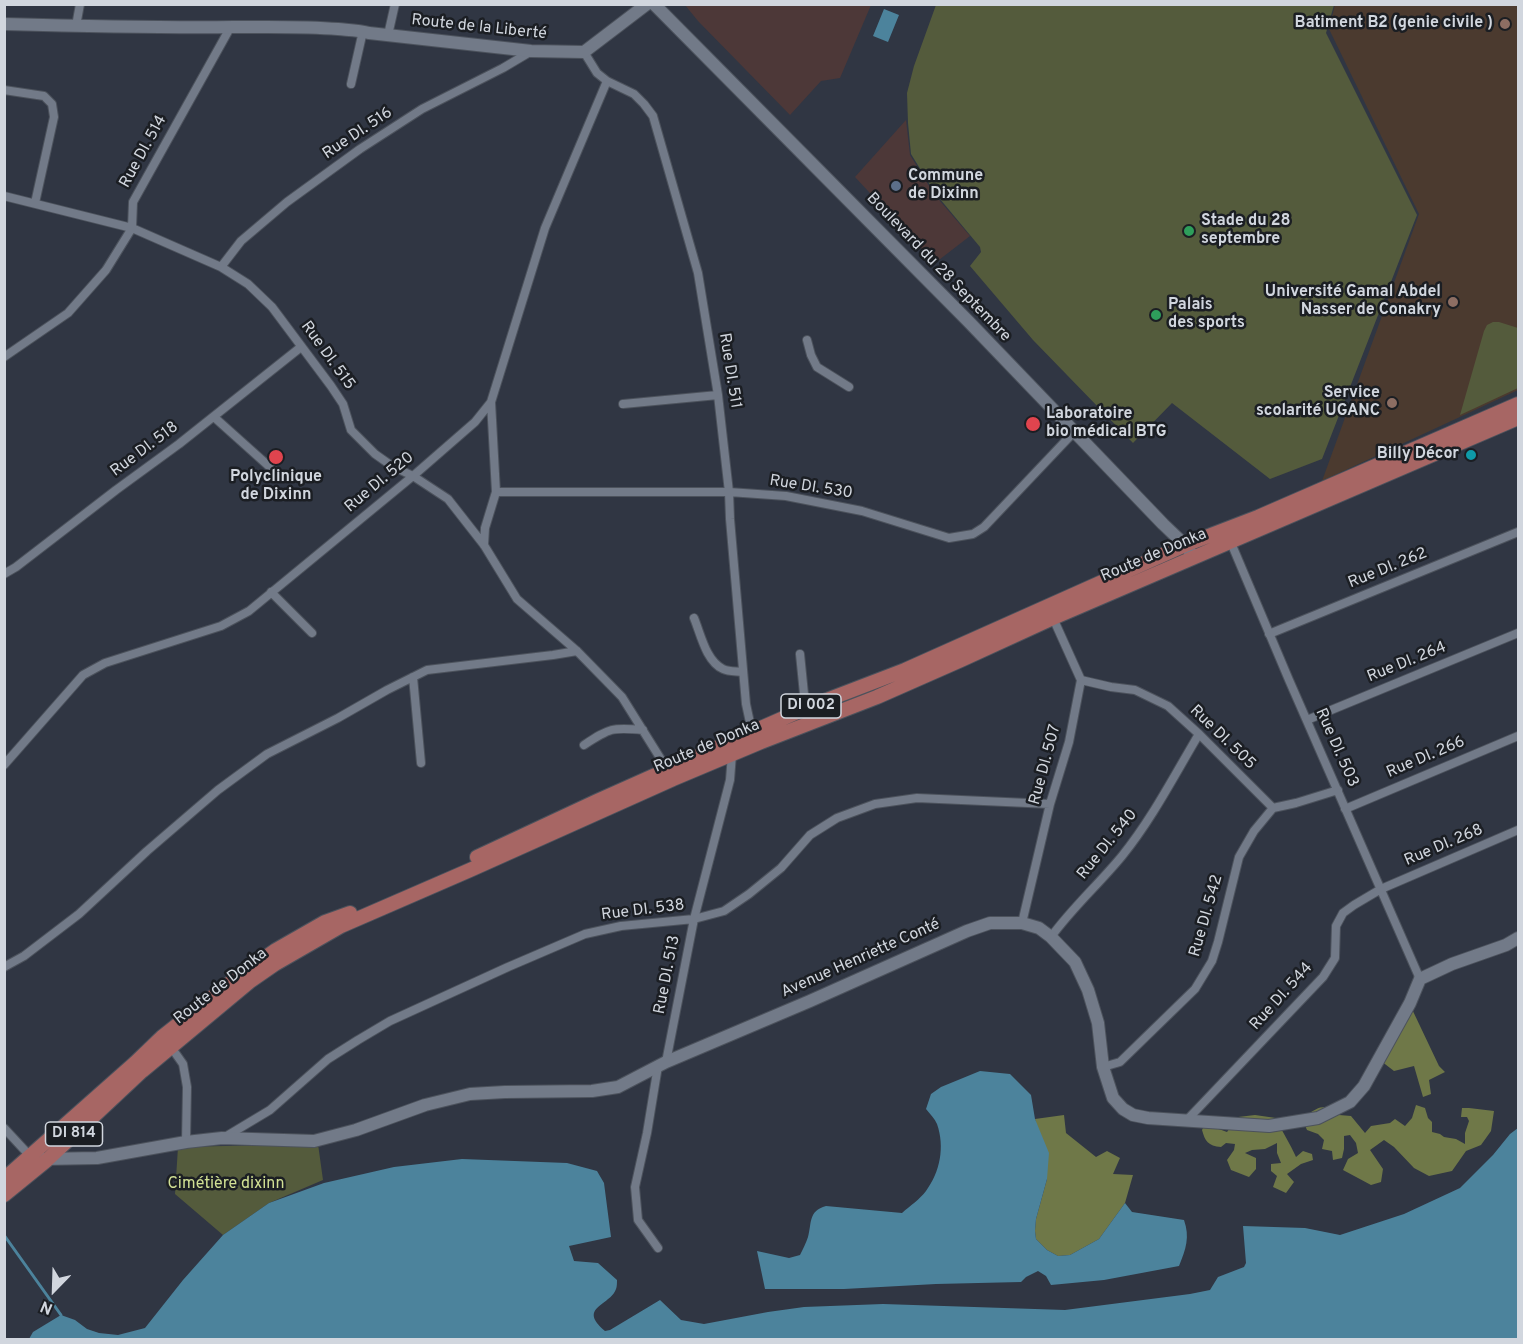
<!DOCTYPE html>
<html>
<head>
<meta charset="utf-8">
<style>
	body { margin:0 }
	#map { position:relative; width:1523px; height:1344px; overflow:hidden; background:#303643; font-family:Overpass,sans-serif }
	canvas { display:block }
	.frame { position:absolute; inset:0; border:6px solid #d1d6de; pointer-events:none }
	.north { position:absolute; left:24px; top:1260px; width:60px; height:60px; -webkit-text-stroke:4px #1b1e23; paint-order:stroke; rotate:203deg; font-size:16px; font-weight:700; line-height:24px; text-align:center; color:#d1d6de }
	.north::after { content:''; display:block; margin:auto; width:21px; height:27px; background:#d1d6de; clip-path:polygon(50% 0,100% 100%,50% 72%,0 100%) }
</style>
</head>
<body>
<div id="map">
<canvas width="1523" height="1344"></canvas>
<div class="frame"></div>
<div class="north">N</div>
</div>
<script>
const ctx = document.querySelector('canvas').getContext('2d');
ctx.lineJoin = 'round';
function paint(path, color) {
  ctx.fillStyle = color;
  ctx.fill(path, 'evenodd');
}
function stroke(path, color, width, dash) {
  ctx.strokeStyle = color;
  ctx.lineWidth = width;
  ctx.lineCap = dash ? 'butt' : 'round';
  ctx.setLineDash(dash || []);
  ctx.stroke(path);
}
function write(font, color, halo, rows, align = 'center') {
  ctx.font = font + ' Overpass,sans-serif';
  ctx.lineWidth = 5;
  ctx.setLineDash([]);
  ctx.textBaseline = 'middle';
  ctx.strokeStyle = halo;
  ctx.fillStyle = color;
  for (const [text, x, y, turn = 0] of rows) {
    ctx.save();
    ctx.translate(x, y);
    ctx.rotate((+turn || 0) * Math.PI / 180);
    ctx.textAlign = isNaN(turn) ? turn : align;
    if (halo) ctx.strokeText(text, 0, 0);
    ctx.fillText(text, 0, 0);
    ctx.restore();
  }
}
paint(new Path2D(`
	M 685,5 L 871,5 L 840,78 L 821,81 L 790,115 L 698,21 Z
	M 906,120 L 910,155 L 934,194 L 970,236 L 935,263 L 855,177 Z`), '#4d3838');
paint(new Path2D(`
	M 1335,5 L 1518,5 L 1518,390 L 1322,481 L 1419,214 L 1329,29 Z`), '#4b3a2f');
paint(new Path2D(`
	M 936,5 L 1334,5 L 1326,33 L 1417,215 L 1322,459 L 1270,479 L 1172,403 L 1133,443 L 1033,340 L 970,266 L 981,252 L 980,247 L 935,193 L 911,154 L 908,123 L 907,93 L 914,66 Z
	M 1493,322 L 1499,322 L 1518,328 L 1518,388 L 1460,415 L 1484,331 L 1487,325 Z
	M 318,1144 L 323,1180 L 269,1203 L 223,1235 L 175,1194 L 178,1147 Z`), '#545b3c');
paint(new Path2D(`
	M 1411,1007 L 1439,1066 L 1445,1072 L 1429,1080 L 1431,1094 L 1423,1097 L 1414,1066 L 1394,1071 L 1381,1061 Z
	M 1416,1105 L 1425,1108 L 1428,1118 L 1432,1122 L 1432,1132 L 1440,1134 L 1444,1137 L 1456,1139 L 1465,1144 L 1465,1133 L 1469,1121 L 1467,1117 L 1461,1117 L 1462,1108 L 1469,1108 L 1494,1111 L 1491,1131 L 1481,1145 L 1466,1151 L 1452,1171 L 1429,1176 L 1414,1168 L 1394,1147 L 1384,1140 L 1370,1150 L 1383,1169 L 1381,1182 L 1371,1185 L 1343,1170 L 1348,1159 L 1358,1153 L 1356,1143 L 1350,1135 L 1344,1136 L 1344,1149 L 1342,1158 L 1333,1160 L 1332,1151 L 1322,1149 L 1324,1140 L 1318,1134 L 1307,1130 L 1304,1123 L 1305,1116 C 1318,1107 1323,1104 1338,1110 L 1339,1115 L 1351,1116 L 1365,1133 L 1371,1126 L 1390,1123 L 1395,1119 L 1405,1126 L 1412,1118 Z
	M 1064,1115 L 1066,1133 L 1096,1157 L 1107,1151 L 1120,1158 L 1113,1174 L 1133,1175 L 1125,1203 L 1099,1239 L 1070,1255 L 1058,1256 L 1047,1250 L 1036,1239 L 1035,1231 L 1036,1219 L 1047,1179 L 1035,1119 Z
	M 1255,1115 L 1276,1118 C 1282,1132 1290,1143 1296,1157 L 1303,1151 L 1312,1154 L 1313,1160 L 1301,1164 L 1287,1174 L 1294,1182 L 1286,1193 L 1273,1187 L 1277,1176 L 1271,1171 L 1271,1164 L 1281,1163 L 1277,1153 L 1277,1143 L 1265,1149 L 1252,1150 L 1245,1153 L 1256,1158 L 1256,1169 L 1249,1177 L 1231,1170 L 1227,1160 L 1234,1150 L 1235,1144 L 1226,1143 L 1221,1147 C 1208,1146 1205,1141 1202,1130 L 1205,1124 L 1227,1132 L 1238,1117 Z`), '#6f7848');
paint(new Path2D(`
	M 884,9 L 899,15 L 888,42 L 873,36 Z
	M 980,1071 L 1010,1074 L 1031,1095 L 1035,1119 L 1049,1153 L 1047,1179 L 1036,1219 L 1035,1231 L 1036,1239 L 1047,1250 L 1058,1256 L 1070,1255 L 1099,1239 L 1125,1203 L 1132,1212 L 1184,1220 C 1190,1237 1186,1249 1179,1266 L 1104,1280 L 1051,1285 L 1046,1276 L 1038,1271 L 1026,1277 L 1021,1282 L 936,1284 L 844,1289 L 765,1289 L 757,1251 L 789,1258 L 800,1255 C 803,1249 806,1243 808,1237 C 812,1223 808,1211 826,1206 L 902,1213 C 910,1206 920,1199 926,1191 C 940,1172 945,1147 937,1124 C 935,1119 930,1114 926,1109 L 931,1094 L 941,1087 Z
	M 1518,1128 L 1518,1339 L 29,1339 L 33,1332 L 61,1315 L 75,1320 L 87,1329 L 99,1333 L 118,1335 L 145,1328 L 183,1280 L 223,1235 L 269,1203 L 324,1183 L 394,1167 L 462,1159 L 567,1163 L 597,1171 L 604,1183 L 611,1237 L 569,1246 L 574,1261 L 598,1263 L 617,1280 C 617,1282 617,1287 616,1289 C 610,1306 577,1307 605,1331 L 610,1330 L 660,1300 L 681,1320 L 704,1324 L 768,1312 L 804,1307 L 883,1304 L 1065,1310 L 1190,1294 L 1210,1290 L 1218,1277 L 1244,1267 L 1246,1263 L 1243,1226 L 1305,1228 L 1340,1235 L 1404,1214 L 1460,1188 L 1493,1155 L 1510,1134 Z`), '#4c839c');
stroke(new Path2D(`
	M 4,1235 L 61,1315`), '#4c839c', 3);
const street = new Path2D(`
	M 76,26 L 80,4
	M 388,35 L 395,4
	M 584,52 L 597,73 L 607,81 L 634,94 L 644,104 L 653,116 L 698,273 L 718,395 L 729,492 L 730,519 L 746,704 L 752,732
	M 351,84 L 363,31
	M 4,90 L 44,96 L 52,104 L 54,117 L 35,203
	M 4,196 L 132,228 L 221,267 L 248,284 L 272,307 L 331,386 L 343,404 L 351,430 L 375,454 L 392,466 L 413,476 L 448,499 L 484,545 L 517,599 L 577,651 L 622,697 L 667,769
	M 221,267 L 241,241 L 287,202 L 360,149 L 422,109 L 503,68 L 530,52
	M 807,340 L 811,355 L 817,367 L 849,387
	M 4,357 L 68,313 L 106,270 L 132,228 L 133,202 L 230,28
	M 623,404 L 718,395
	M 214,417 L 272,469
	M 496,492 L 729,492 L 786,496 L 862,511 L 949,538 L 973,534 L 984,527 L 1074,432
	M 1229,538 L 1289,680 L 1420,979
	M 484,545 L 485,528 L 496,492 L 491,402
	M 4,574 L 16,567 L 116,490 L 179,444 L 301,347
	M 271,592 L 312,633
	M 694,618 C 701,635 706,661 723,669 C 729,672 737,671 743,672
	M 1269,634 L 1518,532
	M 800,654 L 804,694 L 811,706
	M 413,677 L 421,763
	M 1081,680 L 1111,687 L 1135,690 L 1168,706 L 1199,734 L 1273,808 L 1296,803 L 1338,790
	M 1307,720 L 1518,633
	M 584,745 C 610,728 612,727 643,730
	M 4,765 L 83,675 L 105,663 L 221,626 L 249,611 L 413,476 L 475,422 L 491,402 L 545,228 L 607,81
	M 1345,809 L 1518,736
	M 1022,923 L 1050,804 L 1069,742 L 1081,680 L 1053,618
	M 1051,937 C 1072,908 1099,884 1122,856 C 1152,819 1174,776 1199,734
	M 4,967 L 24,956 L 79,914 L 147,851 L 218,790 L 267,754 L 338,718 L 387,690 L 427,670 L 553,655 L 577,651
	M 171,1047 L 183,1064 L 187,1087 L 186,1142
	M 666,1062 L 694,919 L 730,780 L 732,754
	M 1103,1067 L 1120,1062 L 1195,989 L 1212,961 L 1218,942 L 1239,857 L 1254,831 L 1273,808
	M 1186,1121 L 1323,977 L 1335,958 L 1336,926 L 1343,913 L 1354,905 L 1381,889 L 1518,830
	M 4,1128 L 30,1156
	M 225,1137 L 270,1110 L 328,1059 L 358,1040 L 390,1021 L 508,967 L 585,934 L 621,926 L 694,919 L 724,911 L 749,894 L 781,868 L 810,835 L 837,818 L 875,804 L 917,798 L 1050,804
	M 658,1248 L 638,1220 L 635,1187 L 647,1133 L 658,1066`);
const secondary = new Path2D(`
	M 654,4 L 969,322 L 1163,524 L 1185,545 L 1194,557
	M 4,24 C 80,26 157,28 233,27 C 268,27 303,26 338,29 C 348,30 359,30 369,33 L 531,51 L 584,52 L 647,4
	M 43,1159 L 97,1158 L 186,1142 L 222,1138 L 314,1141 L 356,1130 L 425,1105 L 470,1094 L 505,1092 L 592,1091 L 618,1087 L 666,1062 L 810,1001 L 967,931 L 990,923 L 1022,923 L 1039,928 L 1051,937 L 1075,962 L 1088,990 L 1098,1023 L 1103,1067 L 1113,1098 L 1123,1109 L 1133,1115 L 1148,1118 L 1269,1126 L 1318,1118 L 1350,1102 L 1364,1086 L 1410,1003 L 1420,979 L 1452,964 L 1506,945 L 1518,938`);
const primary = new Path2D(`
	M 477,857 L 597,801 L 752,732 L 811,706 L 905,670 L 1185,545 L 1258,517 L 1518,404
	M 4,1179 L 135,1063 L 162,1037 L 239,976 L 276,950 L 325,922 L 350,913
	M 4,1195 L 47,1160 L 142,1071 L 249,982 L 275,964 L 341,926 L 470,870 L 673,779 L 761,742 L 877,697 L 961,660 L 1053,618 L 1518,418`);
stroke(street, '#4c525c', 10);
stroke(secondary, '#4c525c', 14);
stroke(primary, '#4c525c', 16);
stroke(street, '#727a88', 8);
stroke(secondary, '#727a88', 12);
stroke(primary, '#a76664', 14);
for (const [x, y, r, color] of [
	[1505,24,6,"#8d6e63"],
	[896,186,6,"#5c6f8a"],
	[1189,231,6,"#2e9e5b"],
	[1453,302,6,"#8d6e63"],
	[1156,315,6,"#2e9e5b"],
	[1392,403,6,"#8d6e63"],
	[1033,424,8,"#e0444e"],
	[1471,455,6,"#0f9aa8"],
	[276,457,8,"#e0444e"]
]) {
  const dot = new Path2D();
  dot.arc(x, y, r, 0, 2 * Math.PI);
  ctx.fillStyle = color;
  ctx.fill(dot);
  stroke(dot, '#1b1e23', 2);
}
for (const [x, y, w] of [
	[811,706,60],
	[74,1134,57]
]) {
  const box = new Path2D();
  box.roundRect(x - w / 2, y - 12, w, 24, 4.5);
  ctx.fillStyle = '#1b1e23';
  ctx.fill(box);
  stroke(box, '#d1d6de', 1.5);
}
write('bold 15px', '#d1d6de', null, [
	["DI 002",811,706],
	["DI 814",74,1134]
]);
write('bold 16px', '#d1d6de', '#1b1e23', [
	["Batiment B2 (genie civile )",1493,24],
	["Commune",908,177,"left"],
	["de Dixinn",908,195,"left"],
	["Stade du 28",1201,222,"left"],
	["septembre",1201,240,"left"],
	["Université Gamal Abdel",1441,293],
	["Nasser de Conakry",1441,311],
	["Palais",1168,306,"left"],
	["des sports",1168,324,"left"],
	["Service",1380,394],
	["scolarité UGANC",1380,412],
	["Laboratoire",1046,415,"left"],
	["bio médical BTG",1046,433,"left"],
	["Billy Décor",1459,455],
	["Polyclinique",276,478,"center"],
	["de Dixinn",276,496,"center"]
], 'right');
write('16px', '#d1d6de', '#1b1e23', [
	["Route de la Liberté",479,28,6],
	["Rue DI. 516",358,134,-34],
	["Rue DI. 514",144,152,-61],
	["Boulevard du 28 Septembre",938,268,46],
	["Rue DI. 515",327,356,54],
	["Rue DI. 511",729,371,81],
	["Rue DI. 518",145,450,-37],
	["Rue DI. 520",380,483,-40],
	["Rue DI. 530",811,488,9],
	["Route de Donka",1154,556,-23],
	["Rue DI. 262",1388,569,-22],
	["Rue DI. 264",1407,663,-22],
	["Rue DI. 505",1222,738,44],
	["Route de Donka",707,747,-23],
	["Rue DI. 503",1336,748,66],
	["Rue DI. 266",1426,758,-23],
	["Rue DI. 507",1046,765,-75],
	["Rue DI. 540",1108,845,-51],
	["Rue DI. 268",1444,846,-23],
	["Rue DI. 538",643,911,-7],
	["Rue DI. 542",1207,916,-74],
	["Avenue Henriette Conté",861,959,-24],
	["Rue DI. 513",668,975,-79],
	["Route de Donka",221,987,-38],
	["Rue DI. 544",1282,997,-48]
]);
write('16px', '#d1e094', '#1b1e23', [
	["Cimétière dixinn",226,1185]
]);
</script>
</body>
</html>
